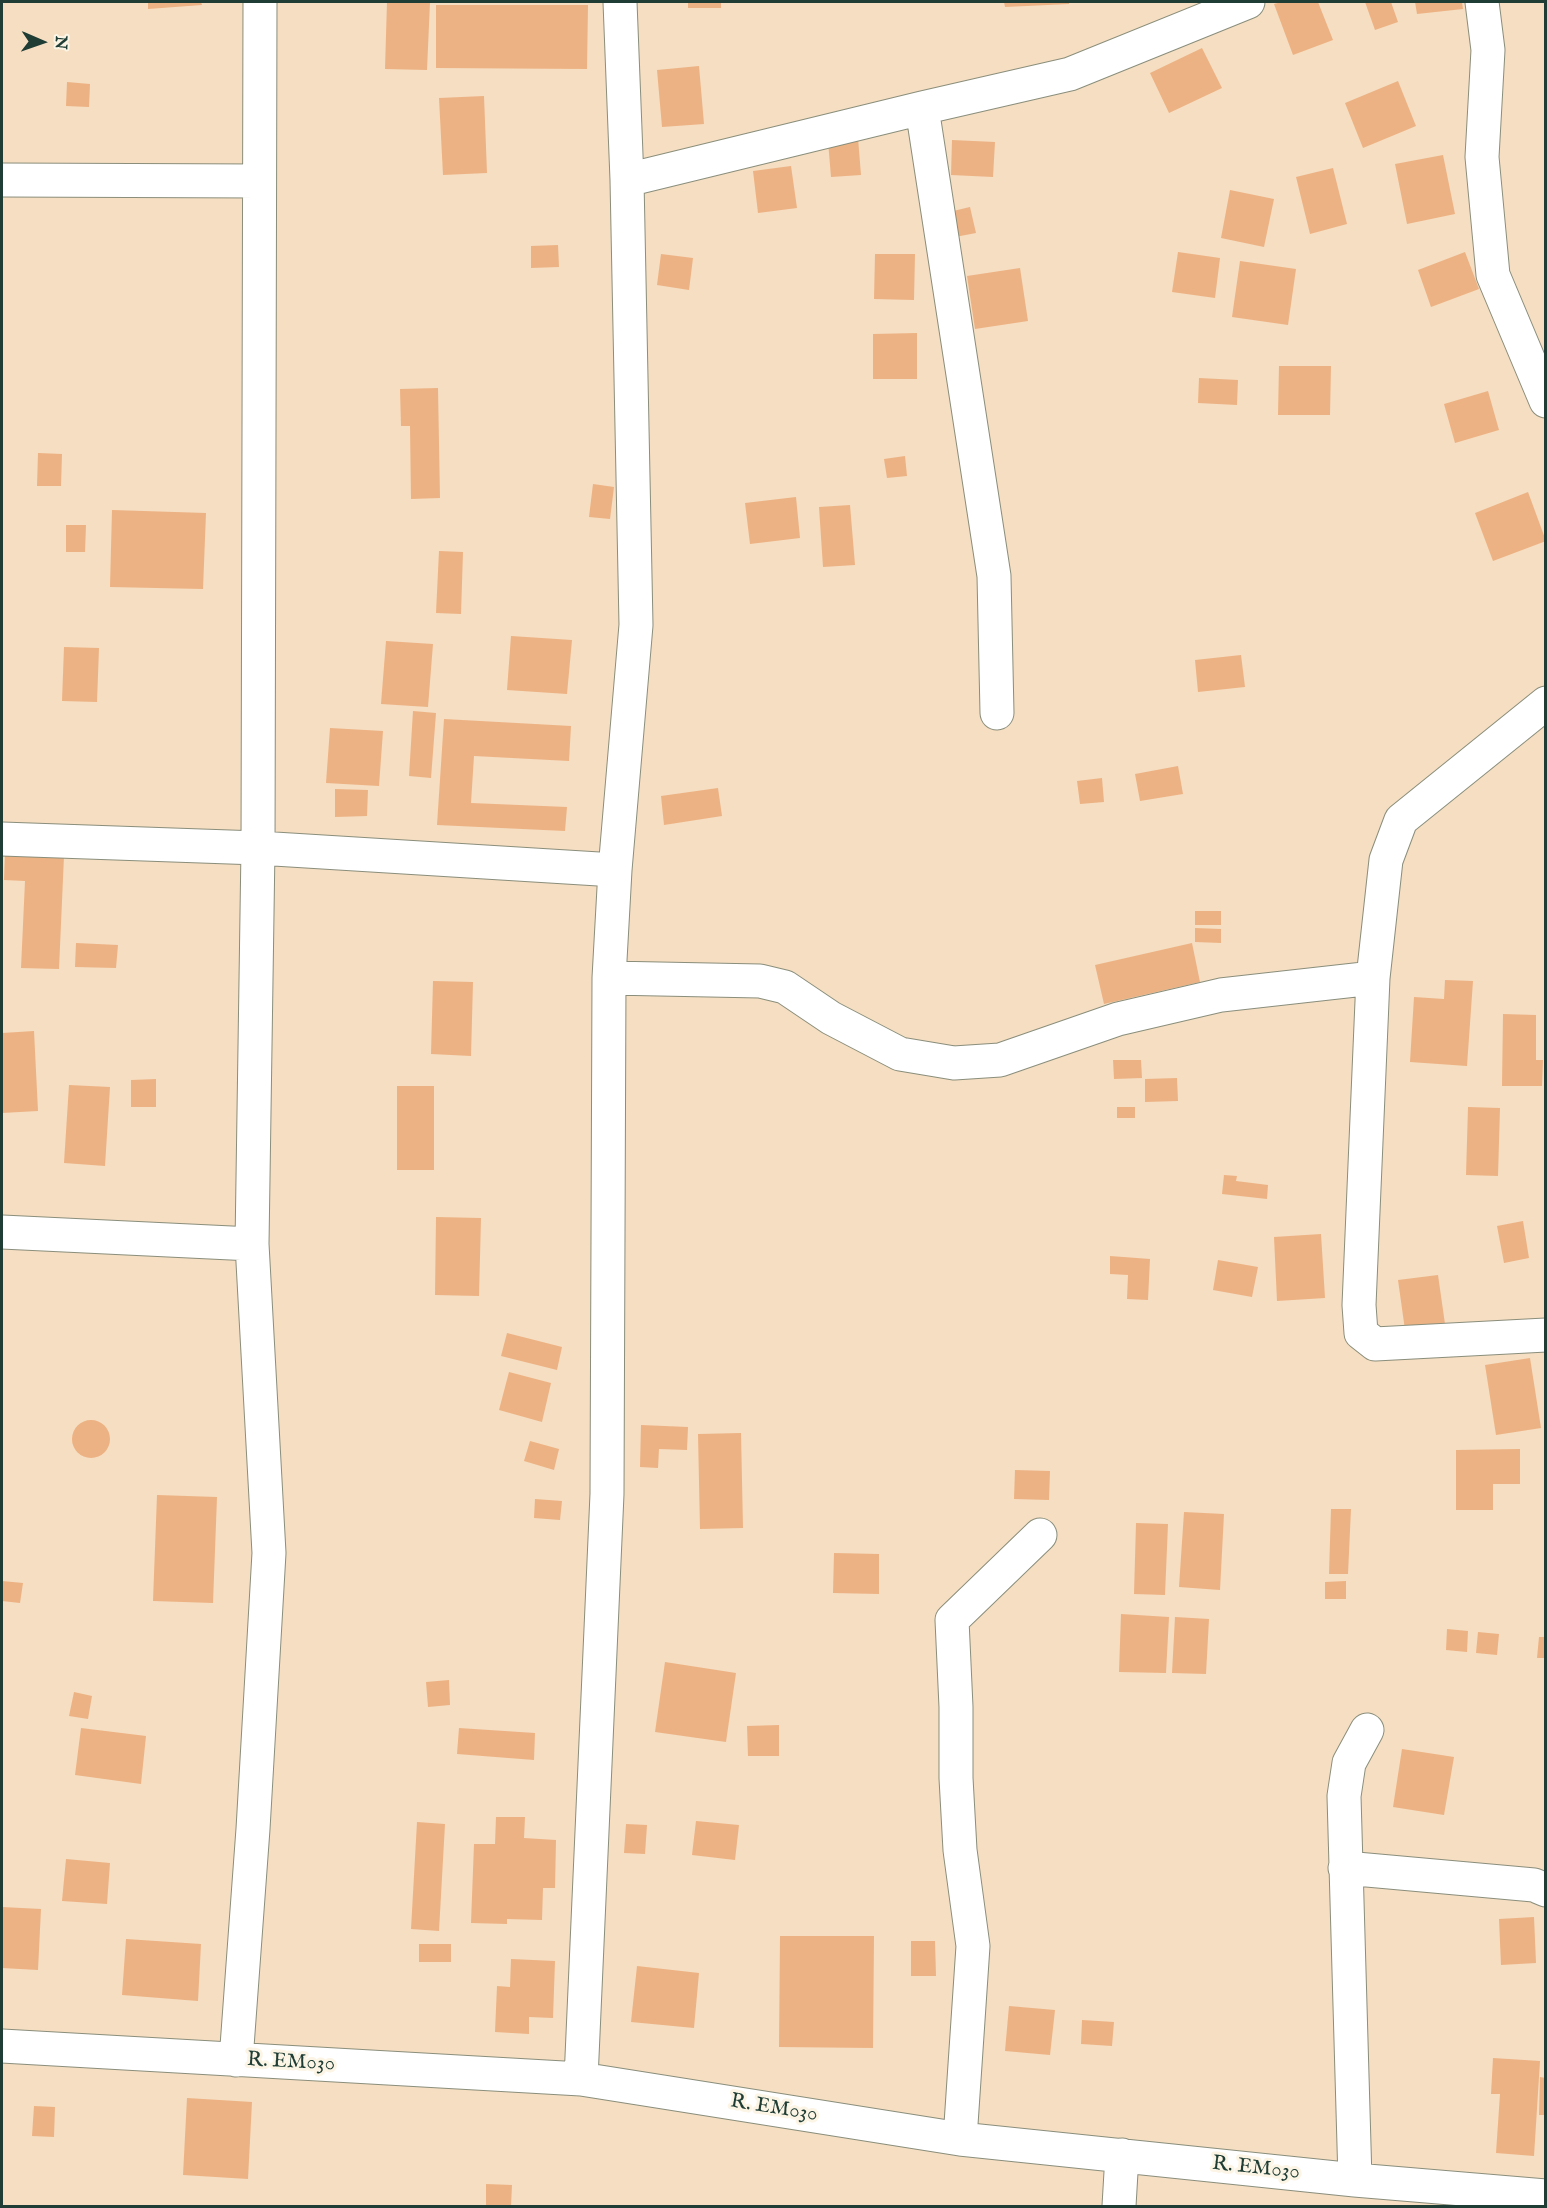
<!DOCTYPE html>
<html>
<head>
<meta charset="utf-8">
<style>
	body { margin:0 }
	#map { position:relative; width:1547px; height:2208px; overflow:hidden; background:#f5dec2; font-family:"IM FELL English",serif }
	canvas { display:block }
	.frame { position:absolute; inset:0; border:3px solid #1f3d34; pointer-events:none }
	.north { position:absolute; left:12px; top:12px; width:60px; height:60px; -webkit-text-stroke:4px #fcf5e5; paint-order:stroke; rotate:92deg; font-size:16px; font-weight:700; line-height:24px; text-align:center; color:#1f3d34 }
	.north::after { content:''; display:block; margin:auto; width:21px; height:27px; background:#1f3d34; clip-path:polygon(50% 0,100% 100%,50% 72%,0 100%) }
</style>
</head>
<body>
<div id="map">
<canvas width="1547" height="2208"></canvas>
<div class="frame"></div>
<div class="north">N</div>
</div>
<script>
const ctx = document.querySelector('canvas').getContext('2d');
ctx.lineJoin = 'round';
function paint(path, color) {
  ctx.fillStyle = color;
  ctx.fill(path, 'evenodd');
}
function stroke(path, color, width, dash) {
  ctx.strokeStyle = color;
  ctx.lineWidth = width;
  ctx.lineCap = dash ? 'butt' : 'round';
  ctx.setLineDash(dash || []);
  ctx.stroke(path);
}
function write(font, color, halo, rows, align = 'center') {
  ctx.font = font + ' "IM FELL English",serif';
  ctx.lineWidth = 6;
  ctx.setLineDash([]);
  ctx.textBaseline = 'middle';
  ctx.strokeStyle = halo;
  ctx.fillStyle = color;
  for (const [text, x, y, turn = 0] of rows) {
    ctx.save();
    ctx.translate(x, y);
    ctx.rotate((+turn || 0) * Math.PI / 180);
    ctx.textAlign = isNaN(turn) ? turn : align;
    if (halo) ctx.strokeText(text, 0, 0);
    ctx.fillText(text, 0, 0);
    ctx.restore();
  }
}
paint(new Path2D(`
	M 148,2 L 201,2 L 202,5 L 148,9 Z
	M 387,2 L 430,2 L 427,70 L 385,69 Z
	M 688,2 L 721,2 L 721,8 L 688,8 Z
	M 1004,2 L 1069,2 L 1069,4 L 1005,7 Z
	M 1281,2 L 1318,2 L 1333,40 L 1293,55 L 1274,4 Z
	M 1365,2 L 1391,2 L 1398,22 L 1375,30 Z
	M 1415,2 L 1462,2 L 1463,9 L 1417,14 Z
	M 436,5 L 588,5 L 587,69 L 436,68 Z
	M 1202,48 L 1222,88 L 1169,113 L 1150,73 Z
	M 699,66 L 704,124 L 662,127 L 657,70 Z
	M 1398,81 L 1416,126 L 1363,148 L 1345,103 Z
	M 67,82 L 90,84 L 89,107 L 66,106 Z
	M 484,96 L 487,173 L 443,175 L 439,98 Z
	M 858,138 L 861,175 L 831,177 L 828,141 Z
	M 952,140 L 995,142 L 993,177 L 951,175 Z
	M 1443,155 L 1455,214 L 1407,224 L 1395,164 Z
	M 791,166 L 797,208 L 758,213 L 753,171 Z
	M 1333,168 L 1347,224 L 1310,234 L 1296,177 Z
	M 1230,190 L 1274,199 L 1264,247 L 1221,238 Z
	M 970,207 L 976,233 L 955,237 L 949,212 Z
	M 558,245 L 559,267 L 531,268 L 531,246 Z
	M 1178,252 L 1220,258 L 1215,298 L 1172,292 Z
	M 1465,252 L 1479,289 L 1431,307 L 1418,270 Z
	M 661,254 L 693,258 L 689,290 L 657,285 Z
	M 875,254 L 915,254 L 914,300 L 874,299 Z
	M 1240,261 L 1296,269 L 1288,325 L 1232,317 Z
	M 1020,268 L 1028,321 L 975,329 L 967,276 Z
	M 917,333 L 917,379 L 873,379 L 873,334 Z
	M 1279,366 L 1331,366 L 1330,415 L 1278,415 Z
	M 1199,378 L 1238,380 L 1237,405 L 1198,403 Z
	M 438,388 L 440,498 L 411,499 L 410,426 L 401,426 L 400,389 Z
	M 1488,391 L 1499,430 L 1455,443 L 1444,404 Z
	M 38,453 L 62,454 L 61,486 L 37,486 Z
	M 905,456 L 907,476 L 887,478 L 884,459 Z
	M 593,484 L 614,487 L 610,519 L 589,517 Z
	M 1528,492 L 1546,541 L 1493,561 L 1475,513 Z
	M 796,497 L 800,538 L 750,544 L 745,503 Z
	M 850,505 L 855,565 L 823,567 L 819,507 Z
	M 112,510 L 206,513 L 203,589 L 110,587 Z
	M 66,525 L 86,525 L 85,552 L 66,552 Z
	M 439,551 L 463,552 L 461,614 L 436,613 Z
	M 511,636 L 572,640 L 567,694 L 507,690 Z
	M 386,641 L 433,644 L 428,707 L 381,704 Z
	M 64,647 L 99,648 L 97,702 L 62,701 Z
	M 1241,655 L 1245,687 L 1198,692 L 1195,660 Z
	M 413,711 L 436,713 L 431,778 L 409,776 Z
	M 444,719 L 571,726 L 569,761 L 474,756 L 471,803 L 567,807 L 565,831 L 437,825 Z
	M 330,728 L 383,731 L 379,786 L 326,783 Z
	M 1178,766 L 1183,794 L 1140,801 L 1135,774 Z
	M 1102,778 L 1104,802 L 1080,804 L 1077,781 Z
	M 718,788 L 722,816 L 664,825 L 661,796 Z
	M 335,789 L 368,790 L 367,816 L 335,817 Z
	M 5,853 L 64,856 L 59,969 L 21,968 L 25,881 L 4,880 Z
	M 1195,911 L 1221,911 L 1221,925 L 1195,925 Z
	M 1195,928 L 1221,929 L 1221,943 L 1195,942 Z
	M 76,943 L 118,945 L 116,968 L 75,967 Z
	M 1192,943 L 1200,982 L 1104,1004 L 1095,965 Z
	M 1445,980 L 1473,981 L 1467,1066 L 1410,1062 L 1414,997 L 1444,999 Z
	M 433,981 L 473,982 L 471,1056 L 431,1054 Z
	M 1503,1014 L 1536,1015 L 1536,1060 L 1543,1060 L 1542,1086 L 1502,1086 Z
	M 34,1031 L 38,1111 L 2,1113 L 2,1033 Z
	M 1113,1060 L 1141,1060 L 1142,1078 L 1114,1079 Z
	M 1177,1078 L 1178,1101 L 1145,1102 L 1145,1079 Z
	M 156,1079 L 156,1107 L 131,1107 L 131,1080 Z
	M 69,1085 L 110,1087 L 105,1166 L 64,1163 Z
	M 397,1086 L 434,1086 L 434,1170 L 397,1170 Z
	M 1117,1107 L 1135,1107 L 1135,1118 L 1117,1118 Z
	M 1468,1107 L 1500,1108 L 1498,1176 L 1466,1175 Z
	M 1224,1175 L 1237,1176 L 1236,1181 L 1268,1185 L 1267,1199 L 1222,1194 Z
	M 436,1217 L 481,1218 L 479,1296 L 435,1295 Z
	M 1523,1221 L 1529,1258 L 1504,1263 L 1497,1226 Z
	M 1321,1234 L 1325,1298 L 1277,1301 L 1274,1237 Z
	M 1110,1256 L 1150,1259 L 1148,1300 L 1127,1299 L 1128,1275 L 1110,1274 Z
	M 1218,1260 L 1258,1267 L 1252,1297 L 1213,1290 Z
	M 1438,1275 L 1445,1324 L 1405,1330 L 1398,1280 Z
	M 507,1333 L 562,1347 L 557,1370 L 501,1356 Z
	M 1530,1358 L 1541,1428 L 1496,1435 L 1485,1365 Z
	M 509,1372 L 551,1383 L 542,1422 L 499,1410 Z
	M72 1439a19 19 0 1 1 38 0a19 19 0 1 1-38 0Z
	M 641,1425 L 688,1427 L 687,1450 L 659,1449 L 658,1468 L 640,1467 Z
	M 741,1433 L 743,1528 L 700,1529 L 698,1434 Z
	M 530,1441 L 559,1449 L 554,1470 L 524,1461 Z
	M 1520,1449 L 1520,1484 L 1493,1484 L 1493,1510 L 1456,1510 L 1456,1450 Z
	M 1015,1470 L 1050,1471 L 1049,1500 L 1014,1499 Z
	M 157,1495 L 217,1497 L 213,1603 L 153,1601 Z
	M 535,1499 L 562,1501 L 560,1520 L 534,1518 Z
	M 1331,1509 L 1351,1509 L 1348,1574 L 1329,1574 Z
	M 1184,1512 L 1224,1514 L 1220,1590 L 1179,1587 Z
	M 1136,1523 L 1168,1524 L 1165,1595 L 1134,1594 Z
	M 834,1553 L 879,1554 L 879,1594 L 833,1593 Z
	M 2,1581 L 23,1583 L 20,1603 L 2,1601 Z
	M 1346,1581 L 1346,1599 L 1325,1599 L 1325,1582 Z
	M 1121,1614 L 1169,1617 L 1166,1673 L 1119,1672 Z
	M 1175,1617 L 1209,1619 L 1206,1674 L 1172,1673 Z
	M 1447,1629 L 1468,1631 L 1467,1652 L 1446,1650 Z
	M 1478,1632 L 1499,1634 L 1497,1655 L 1476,1653 Z
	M 1539,1637 L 1546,1637 L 1546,1658 L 1537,1658 Z
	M 665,1662 L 736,1673 L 726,1742 L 655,1732 Z
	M 449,1680 L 450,1705 L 428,1707 L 426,1682 Z
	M 74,1692 L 92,1696 L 88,1719 L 69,1716 Z
	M 779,1725 L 779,1756 L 748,1756 L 747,1726 Z
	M 81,1728 L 146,1736 L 141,1784 L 75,1775 Z
	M 459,1728 L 535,1733 L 534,1760 L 457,1754 Z
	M 1402,1749 L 1454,1757 L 1444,1815 L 1393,1807 Z
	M 496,1817 L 525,1817 L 524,1838 L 556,1840 L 555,1888 L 543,1888 L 542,1920 L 507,1919 L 507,1924 L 471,1923 L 474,1844 L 495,1844 Z
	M 696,1821 L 739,1825 L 735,1860 L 692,1855 Z
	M 417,1822 L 445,1824 L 439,1931 L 411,1929 Z
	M 626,1824 L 647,1825 L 645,1854 L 624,1853 Z
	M 66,1859 L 110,1863 L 107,1904 L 62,1901 Z
	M 2,1907 L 41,1909 L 38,1970 L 2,1968 Z
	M 1534,1917 L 1536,1963 L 1501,1965 L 1499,1919 Z
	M 780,1936 L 874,1936 L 873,2048 L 779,2047 Z
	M 126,1939 L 201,1944 L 198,2001 L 122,1995 Z
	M 911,1941 L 935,1941 L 936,1976 L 911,1976 Z
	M 419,1944 L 451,1944 L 451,1962 L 419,1962 Z
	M 511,1959 L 555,1961 L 553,2018 L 529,2017 L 529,2034 L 495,2032 L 497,1986 L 510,1987 Z
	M 637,1966 L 699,1973 L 694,2028 L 631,2022 Z
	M 1009,2006 L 1055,2010 L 1050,2055 L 1005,2051 Z
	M 1082,2020 L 1114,2022 L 1112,2046 L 1081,2044 Z
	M 1493,2058 L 1540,2061 L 1534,2156 L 1496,2153 L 1500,2094 L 1491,2094 Z
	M 1540,2077 L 1546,2078 L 1546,2115 L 1539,2115 Z
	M 187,2098 L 252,2102 L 248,2179 L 183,2175 Z
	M 34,2106 L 55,2107 L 54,2137 L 32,2136 Z
	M 486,2184 L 512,2185 L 511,2206 L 486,2206 Z`), '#edb283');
const minor = new Path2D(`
	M 1482,2 L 1488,50 L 1482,157 L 1493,275 L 1546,401
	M 922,108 L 994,576 L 997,713
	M 2,180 L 259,181
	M 627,180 L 922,108 L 1070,74 L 1248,2
	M 2,839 L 258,848 L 615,870
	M 609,978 L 760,981 L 785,987 L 831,1018 L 900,1054 L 954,1063 L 1000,1060 L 1118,1019 L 1221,995 L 1373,978 L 1386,860 L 1401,820 L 1546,703
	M 1373,978 L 1359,1305 L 1361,1333 L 1375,1344 L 1546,1335
	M 2,1232 L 252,1244
	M 1345,1868 L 1534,1885 L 1546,1890
	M 2,2046 L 581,2079 L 960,2139 L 1355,2180 L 1546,2196
	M 236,2060 L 253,1829 L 269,1553 L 252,1244 L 258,848 L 260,2
	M 581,2079 L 607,1494 L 609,978 L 615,870 L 636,625 L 627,180 L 620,2
	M 960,2139 L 973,1946 L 960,1850 L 956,1778 L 956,1707 L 952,1620 L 1040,1535
	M 1355,2180 L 1344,1796 L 1349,1763 L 1367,1730
	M 1119,2206 L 1122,2155`);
stroke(minor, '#8a8e7b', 35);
stroke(minor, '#fff', 33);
write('21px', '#1f3d34', '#fcf5e5', [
	["R. EM030",291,2063,3],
	["R. EM030",774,2109,9],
	["R. EM030",1256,2169,6]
]);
</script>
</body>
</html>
